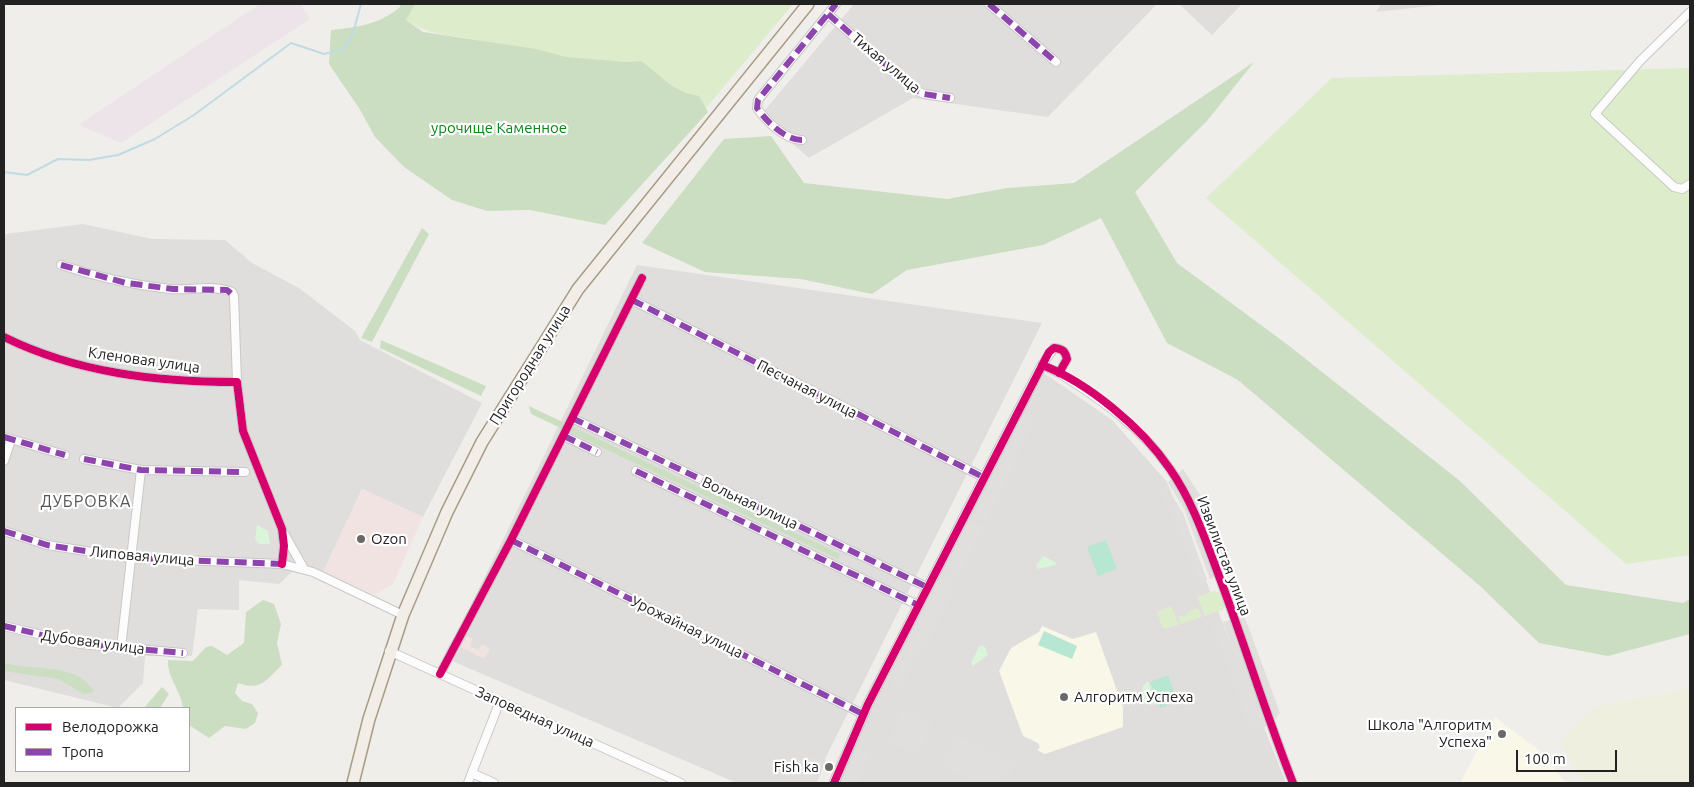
<!DOCTYPE html>
<html>
<head>
<meta charset="utf-8">
<style>
	body { margin:0 }
	#map { position:relative; width:1694px; height:787px; overflow:hidden; background:#f0eeeb; font-family:Ubuntu,sans-serif }
	canvas { display:block }
	.frame { position:absolute; inset:0; border:5px solid #222; pointer-events:none }
	.legend { position:absolute; left:15px; top:707px; width:175px; height:65px; box-sizing:border-box; background:#fff; border:1px solid #a7a7a7; margin:0; padding:6px 9px; list-style:none; font-size:15px; color:#222 }
	.legend li { display:flex; align-items:center; gap:10px; height:25px }
	.legend b { width:25px; border:1px solid #a7a7a7 }
	.scale { position:absolute; left:1516px; top:750px; width:101px; height:22px; box-sizing:border-box; border:2px solid #222; border-top:0; padding-left:6px; font-size:15px; line-height:18px; white-space:nowrap; color:#222; -webkit-text-stroke:4px #fff; paint-order:stroke }
</style>
</head>
<body>
<div id="map">
<canvas width="1694" height="787"></canvas>
<div class="frame"></div>
<ul class="legend">
<li><b style="height:6px;background:#d6006c"></b>Велодорожка</li>
<li><b style="height:6px;background:#8e44ad"></b>Тропа</li>
</ul>
<div class="scale">100 m</div>
</div>
<script>
const ctx = document.querySelector('canvas').getContext('2d');
ctx.lineJoin = 'round';
function paint(path, color) {
  ctx.fillStyle = color;
  ctx.fill(path, 'evenodd');
}
function stroke(path, color, width, dash) {
  ctx.strokeStyle = color;
  ctx.lineWidth = width;
  ctx.lineCap = dash ? 'butt' : 'round';
  ctx.setLineDash(dash || []);
  ctx.stroke(path);
}
function write(font, color, halo, rows, align = 'center') {
  ctx.font = font + ' Ubuntu,sans-serif';
  ctx.lineWidth = 4.5;
  ctx.setLineDash([]);
  ctx.textBaseline = 'middle';
  ctx.strokeStyle = halo;
  ctx.fillStyle = color;
  for (const [text, x, y, turn = 0] of rows) {
    ctx.save();
    ctx.translate(x, y);
    ctx.rotate((+turn || 0) * Math.PI / 180);
    ctx.textAlign = isNaN(turn) ? turn : align;
    if (halo) ctx.strokeText(text, 0, 0);
    ctx.fillText(text, 0, 0);
    ctx.restore();
  }
}
paint(new Path2D(`
	M 854,4 L 1157,4 L 1048,117 L 913,98 L 809,158 L 760,116 Z
	M 1179,4 L 1242,4 L 1212,35 Z
	M 1381,4 L 1449,4 L 1376,12 Z
	M 83,224 L 152,239 L 225,240 L 252,263 L 299,288 L 355,331 L 360,340 L 482,403 L 423,517 L 362,489 L 323,572 L 301,563 L 279,584 L 239,580 L 239,610 L 198,609 L 192,656 L 145,656 L 143,683 L 118,708 L 4,680 L 4,237 L 6,234 Z
	M 637,265 L 1042,323 L 813,783 L 737,783 L 445,658 Z
	M 1044,373 L 1112,420 L 1167,482 L 1286,783 L 838,783 L 843,765 Z`), '#dfdedc');
paint(new Path2D(`
	M 362,489 L 423,517 L 393,584 L 375,595 L 323,572 Z
	M 467,636 L 473,639 L 470,646 L 478,650 L 482,644 L 490,649 L 484,659 L 461,647 Z`), '#f1e3e1');
paint(new Path2D(`
	M 260,4 L 300,4 L 310,19 L 121,143 L 78,125 Z`), '#ede4e9');
paint(new Path2D(`
	M 1042,626 L 1073,639 L 1096,632 L 1123,707 L 1123,727 L 1045,754 L 1037,750 L 1040,747 L 1038,743 L 1023,736 L 999,671 L 1011,648 L 1039,632 Z
	M 1495,717 L 1541,752 L 1566,783 L 1460,783 Z`), '#f8f7e8');
paint(new Path2D(`
	M 1690,688 L 1690,783 L 1583,783 L 1560,741 L 1594,707 Z`), '#efefdf');
paint(new Path2D(`
	M 410,4 L 793,4 L 706,108 L 672,89 L 641,61 C 586,66 532,50 478,40 C 449,34 432,37 406,20 Z
	M 1690,68 L 1690,555 L 1626,564 L 1206,198 L 1332,78 Z
	M 1214,591 L 1221,593 L 1226,606 L 1222,610 L 1205,616 L 1197,597 Z
	M 1171,606 L 1179,625 L 1163,629 L 1157,612 Z
	M 1198,608 L 1202,617 L 1181,624 L 1178,615 L 1185,617 L 1188,612 Z`), '#ddeccb');
paint(new Path2D(`
	M 400,4 L 415,4 L 406,20 L 423,32 L 536,49 L 566,57 L 626,62 L 641,61 C 662,76 672,92 699,96 L 708,112 L 605,225 L 530,210 L 487,211 L 452,200 L 404,167 L 375,137 L 359,108 L 329,64 L 331,30 C 357,27 379,25 400,7 Z
	M 1254,62 L 1207,121 L 1135,192 L 1177,263 L 1288,345 L 1460,481 L 1566,585 L 1683,603 L 1690,599 L 1690,634 L 1608,656 L 1539,643 L 1480,586 L 1238,380 L 1167,343 L 1101,218 L 1043,245 L 907,270 L 872,294 L 801,279 L 705,272 L 642,243 L 724,139 L 771,136 L 804,183 L 947,199 L 1007,188 L 1074,183 Z
	M 422,228 L 429,234 L 372,342 L 361,338 Z
	M 381,340 L 486,386 L 481,396 L 380,348 Z
	M 529,406 L 840,554 L 838,559 L 531,414 Z
	M 263,600 L 274,604 L 281,624 L 277,643 L 282,665 C 265,681 261,691 238,683 L 235,693 L 242,701 L 252,704 L 258,713 L 255,723 L 246,729 L 225,726 L 209,738 L 189,725 L 189,708 L 183,708 C 181,690 167,678 168,660 L 193,661 L 206,647 L 212,646 L 227,655 L 244,643 L 246,612 Z
	M 4,663 C 32,671 79,662 94,692 L 84,694 L 58,679 L 4,671 Z
	M 162,687 L 169,694 L 160,708 L 144,708 Z`), '#cbdec1');
paint(new Path2D(`
	M 257,525 L 268,531 L 270,544 L 259,544 L 255,540 Z
	M 1043,556 L 1055,562 L 1056,565 L 1038,569 L 1036,566 Z
	M 980,645 L 985,647 L 988,655 L 973,666 L 971,663 Z
	M 1148,681 L 1156,703 L 1154,705 L 1144,703 L 1141,699 L 1143,686 Z`), '#daf5da');
paint(new Path2D(`
	M 1106,540 L 1117,569 L 1098,576 L 1087,547 Z
	M 1044,631 L 1077,646 L 1072,659 L 1038,645 Z
	M 1168,675 L 1177,701 L 1160,708 L 1150,682 Z`), '#b7e6d2');
paint(new Path2D(`
	M 1022,416 L 1035,422 L 987,521 L 974,515 Z
	M 1183,469 L 1203,500 L 1229,570 L 1210,579 L 1185,511 L 1168,482 Z
	M 1166,486 L 1183,513 L 1207,580 L 1199,584 L 1174,518 L 1159,491 Z
	M 970,520 L 984,527 L 959,576 L 946,569 Z
	M 943,574 L 958,581 L 924,653 L 918,651 L 900,691 L 890,686 Z
	M 1244,615 L 1280,713 L 1272,725 L 1262,728 L 1223,622 Z
	M 1221,621 L 1259,726 L 1250,729 L 1212,625 Z
	M 903,708 L 933,722 L 918,756 L 887,742 Z
	M 956,735 L 1016,763 L 1009,778 L 949,749 Z
	M 856,749 L 870,754 L 859,783 L 843,783 Z
	M 948,751 L 1008,780 L 1006,783 L 978,783 L 941,765 Z
	M 812,755 L 826,760 L 820,775 L 817,783 L 799,783 Z`), '#e0dfde');
stroke(new Path2D(`
	M 4,172 L 27,175 L 58,159 L 89,160 L 118,155 L 155,139 L 194,115 L 291,43 L 324,54 L 344,49 L 353,33 L 361,4`), '#bfdbe3', 2);
const minor = new Path2D(`
	M 989,4 L 1056,62
	M 1690,12 L 1640,61 L 1595,114 L 1674,187 L 1682,189 L 1690,184
	M 828,14 L 915,90 L 924,94 L 950,98
	M 802,140 C 785,140 766,121 757,108 L 758,100 L 836,4
	M 61,265 C 97,277 132,285 170,289 C 189,291 214,284 232,292 L 234,296 L 237,382
	M 632,300 L 983,477
	M 4,337 C 77,373 157,382 237,382 L 243,431 L 282,529 L 284,546 L 282,564
	M 1059,373 L 1067,359 C 1065,351 1063,349 1054,348 L 1042,365 L 1059,373 C 1101,399 1142,428 1170,469 C 1193,502 1205,539 1219,576 C 1245,645 1266,715 1293,783
	M 572,418 L 927,587
	M 564,436 L 597,452
	M 4,437 L 65,455
	M 84,459 L 141,470 L 245,472
	M 4,461 L 11,440
	M 636,471 L 918,605
	M 4,531 L 47,545 L 131,558 L 282,564 L 313,572 L 403,615
	M 285,535 L 304,569
	M 511,540 L 863,714
	M 4,626 L 80,644 L 183,653
	M 121,648 L 141,470
	M 389,651 L 681,783
	M 440,674 L 511,540 L 642,278
	M 472,773 L 494,783
	M 468,783 L 500,701`);
const tertiary = new Path2D(`
	M 834,783 L 868,704 L 1042,365`);
const primary = new Path2D(`
	M 353,783 L 369,719 L 403,615 L 447,512 L 482,442 L 578,289 L 808,4`);
stroke(minor, '#c9c8c7', 10);
stroke(tertiary, '#c9c8c7', 11);
stroke(primary, '#a79c86', 14);
stroke(minor, '#fdfcfc', 8);
stroke(tertiary, '#fdfcfc', 9);
stroke(primary, '#f3ede7', 11);
stroke(new Path2D(`
	M 989,4 L 1056,62
	M 828,14 L 915,90 L 924,94 L 950,98
	M 802,140 C 785,140 766,121 757,108 L 758,100 L 836,4
	M 61,265 L 126,283 L 173,289 L 227,290 L 234,296
	M 632,300 L 983,477
	M 572,418 L 927,587
	M 564,436 L 597,452
	M 4,437 L 65,455
	M 84,459 L 141,470 L 245,472
	M 636,471 L 918,605
	M 4,531 L 47,545 L 131,558 L 282,564
	M 511,540 L 863,714
	M 4,626 L 80,644 L 183,653`), '#8e44ad', 6, [12, 6]);
stroke(new Path2D(`
	M 4,337 C 77,373 157,382 237,382 L 243,431 L 282,529 L 284,546 L 282,564
	M 1042,365 C 1089,383 1142,428 1170,469 C 1193,502 1205,539 1219,576 C 1245,645 1266,715 1293,783
	M 440,674 L 511,540 L 642,278
	M 834,783 L 868,704 L 1049,352 L 1054,348 C 1063,349 1065,351 1067,359 L 1059,373`), '#d6006c', 8);
for (const [x, y, r, color] of [
	[361,539,5,"#6a6968"],
	[1064,697,5,"#6a6968"],
	[1502,734,5,"#6a6968"],
	[829,767,5,"#6a6968"]
]) {
  const dot = new Path2D();
  dot.arc(x, y, r, 0, 2 * Math.PI);
  ctx.fillStyle = color;
  ctx.fill(dot);
  stroke(dot, '#fff', 2);
}
write('15px', '#222', '#fff', [
	["Тихая улица",886,63,40],
	["Кленовая улица",144,360,8],
	["Пригородная улица",530,365,-58],
	["Песчаная улица",807,389,27],
	["Вольная улица",750,503,25],
	["Липовая улица",142,556,5],
	["Извилистая улица",1224,556,69],
	["Урожайная улица",687,627,26],
	["Дубовая улица",93,642,8],
	["Заповедная улица",535,717,24]
]);
write('15px', '#0c8416', '#fff', [
	["урочище Каменное",499,128]
]);
write('15px', '#222', '#fff', [
	["Ozon",371,539],
	["Алгоритм Успеха",1074,697],
	["Школа \"Алгоритм",1492,725,"right"],
	["Успеха\"",1492,742,"right"],
	["Fish ka",819,767,"right"]
], 'left');
ctx.letterSpacing = '1px';
write('16px', '#555', '#fff', [
	["ДУБРОВКА",86,502]
]);
ctx.letterSpacing = '0px';
</script>
</body>
</html>
